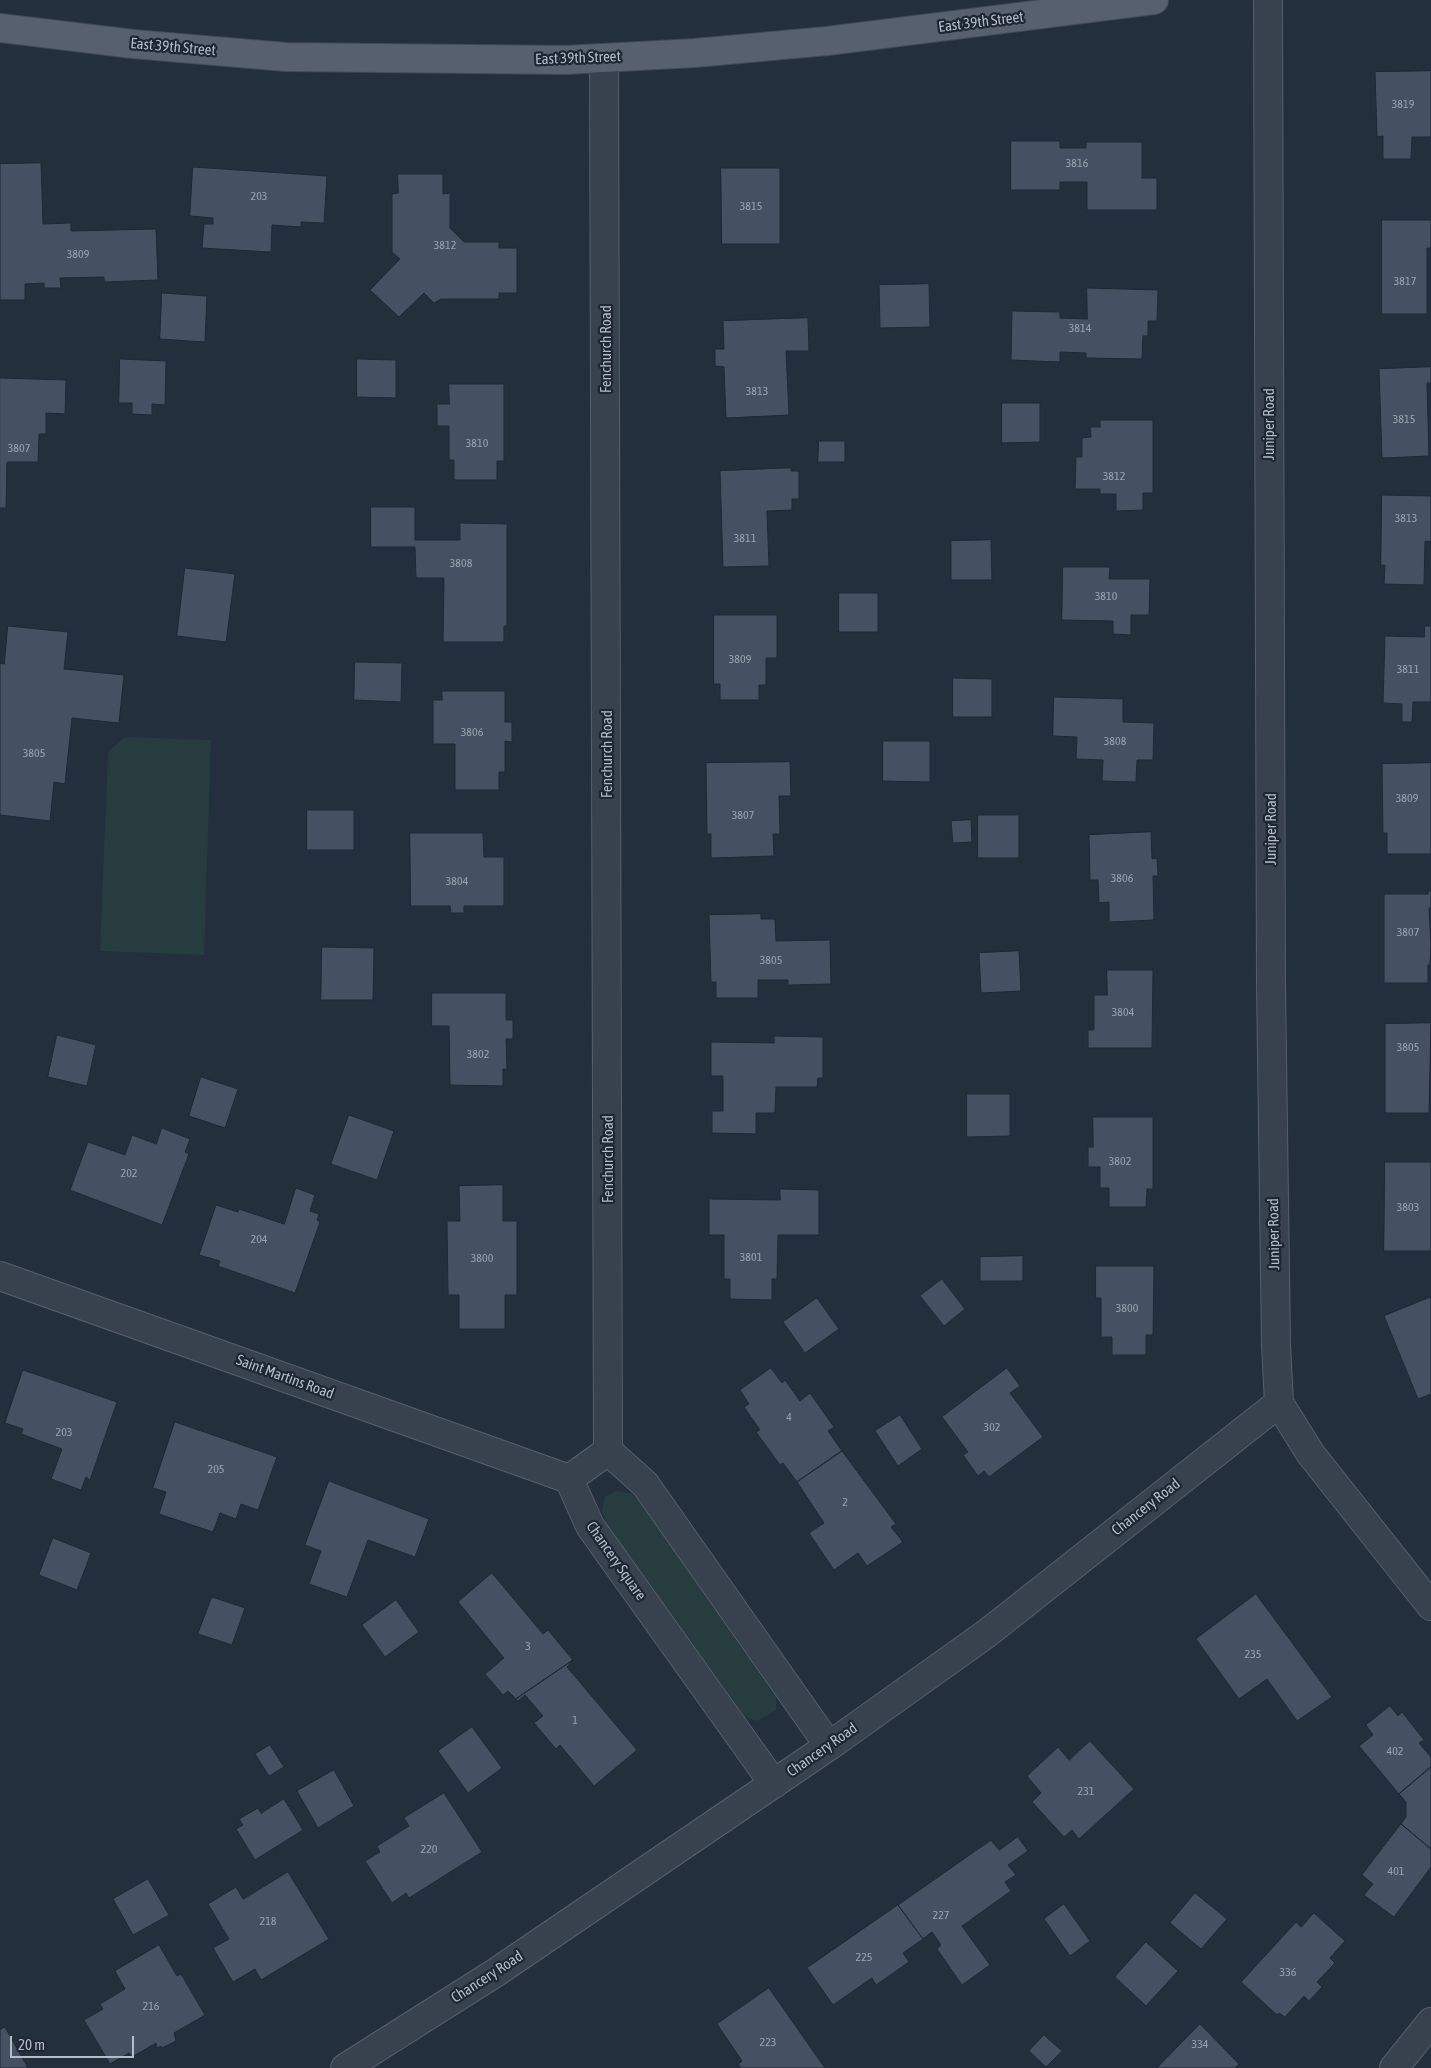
<!DOCTYPE html>
<html>
<head>
<meta charset="utf-8">
<style>
	body { margin:0 }
	#map { position:relative; width:1431px; height:2068px; overflow:hidden; background:#242f3e; font-family:"Asap Condensed",sans-serif }
	canvas { display:block }
	.scale { position:absolute; left:10px; top:2036px; width:124px; height:22px; box-sizing:border-box; border:2px solid #b4bcc9; border-top:0; padding-left:6px; font-size:15px; line-height:18px; white-space:nowrap; color:#b4bcc9; -webkit-text-stroke:4px #1d2633; paint-order:stroke }
</style>
</head>
<body>
<div id="map">
<canvas width="1431" height="2068"></canvas>
<div class="scale">20 m</div>
</div>
<script>
const ctx = document.querySelector('canvas').getContext('2d');
ctx.lineJoin = 'round';
function paint(path, color) {
  ctx.fillStyle = color;
  ctx.fill(path, 'evenodd');
}
function stroke(path, color, width, dash) {
  ctx.strokeStyle = color;
  ctx.lineWidth = width;
  ctx.lineCap = dash ? 'butt' : 'round';
  ctx.setLineDash(dash || []);
  ctx.stroke(path);
}
function write(font, color, halo, rows, align = 'center') {
  ctx.font = font + ' "Asap Condensed",sans-serif';
  ctx.lineWidth = 4.5;
  ctx.setLineDash([]);
  ctx.textBaseline = 'middle';
  ctx.strokeStyle = halo;
  ctx.fillStyle = color;
  for (const [text, x, y, turn = 0] of rows) {
    ctx.save();
    ctx.translate(x, y);
    ctx.rotate((+turn || 0) * Math.PI / 180);
    ctx.textAlign = isNaN(turn) ? turn : align;
    if (halo) ctx.strokeText(text, 0, 0);
    ctx.fillText(text, 0, 0);
    ctx.restore();
  }
}
paint(new Path2D(`
	M 125,737 L 211,740 L 204,955 L 100,951 L 108,752 Z
	M 617,1491 L 633,1494 L 648,1513 L 776,1698 L 776,1710 L 757,1721 L 745,1717 L 606,1524 L 602,1510 L 605,1497 Z`), '#263c3f');
const building = new Path2D(`
	M 1431,71 L 1431,137 L 1412,137 L 1411,159 L 1383,159 L 1383,136 L 1377,137 L 1375,72 Z
	M 1011,141 L 1060,141 L 1060,148 L 1086,148 L 1086,142 L 1142,142 L 1142,178 L 1157,178 L 1157,210 L 1087,210 L 1087,182 L 1060,182 L 1060,190 L 1011,190 Z
	M 41,163 L 43,224 L 71,223 L 71,231 L 156,229 L 158,280 L 104,282 L 104,277 L 60,278 L 61,288 L 44,288 L 44,283 L 25,284 L 25,300 L 0,300 L 0,164 Z
	M 193,167 L 327,176 L 324,223 L 301,222 L 301,227 L 272,225 L 271,252 L 202,248 L 204,224 L 213,224 L 213,218 L 190,216 Z
	M 721,168 L 780,168 L 780,244 L 722,244 Z
	M 398,174 L 443,174 L 443,194 L 450,193 L 450,228 L 464,242 L 499,242 L 499,248 L 517,248 L 517,293 L 499,293 L 499,299 L 441,299 L 434,303 L 424,293 L 399,317 L 370,290 L 400,259 L 392,252 L 392,194 L 398,193 Z
	M 1382,220 L 1431,220 L 1431,248 L 1427,248 L 1427,314 L 1382,314 Z
	M 929,284 L 930,327 L 880,328 L 879,285 Z
	M 1087,288 L 1158,290 L 1157,321 L 1148,321 L 1148,336 L 1143,336 L 1142,359 L 1086,358 L 1086,353 L 1060,352 L 1060,362 L 1011,360 L 1012,311 L 1060,312 L 1060,318 L 1087,319 Z
	M 162,293 L 207,296 L 205,342 L 160,339 Z
	M 808,318 L 809,351 L 786,351 L 789,415 L 726,418 L 724,367 L 715,366 L 715,349 L 724,349 L 723,321 Z
	M 120,359 L 166,361 L 165,405 L 152,404 L 152,415 L 132,414 L 132,403 L 119,403 Z
	M 357,359 L 396,360 L 396,398 L 357,397 Z
	M 1431,367 L 1431,383 L 1427,383 L 1429,456 L 1382,458 L 1379,369 Z
	M 0,378 L 66,380 L 65,414 L 46,413 L 46,434 L 39,434 L 38,462 L 7,462 L 6,508 L 0,508 Z
	M 449,384 L 504,384 L 504,461 L 497,461 L 497,480 L 454,480 L 454,460 L 449,460 L 449,426 L 437,426 L 437,404 L 449,404 Z
	M 1002,403 L 1040,403 L 1040,442 L 1002,443 Z
	M 1100,420 L 1153,420 L 1153,493 L 1143,493 L 1143,510 L 1116,511 L 1116,494 L 1100,494 L 1100,489 L 1075,489 L 1076,457 L 1082,457 L 1082,438 L 1091,437 L 1090,427 L 1100,427 Z
	M 819,441 L 845,441 L 845,462 L 818,462 Z
	M 791,468 L 791,471 L 799,471 L 799,499 L 792,499 L 792,510 L 767,511 L 769,566 L 723,567 L 720,471 Z
	M 1382,495 L 1431,496 L 1431,542 L 1425,541 L 1424,585 L 1384,584 L 1385,565 L 1381,565 Z
	M 371,507 L 415,507 L 415,540 L 460,540 L 460,523 L 507,524 L 507,626 L 504,626 L 504,642 L 443,642 L 444,578 L 416,578 L 415,547 L 371,547 Z
	M 991,540 L 992,580 L 951,580 L 951,541 Z
	M 1063,567 L 1110,567 L 1109,579 L 1150,579 L 1149,615 L 1131,615 L 1131,635 L 1113,634 L 1113,621 L 1062,620 Z
	M 185,568 L 235,574 L 226,642 L 177,636 Z
	M 839,593 L 878,593 L 878,632 L 839,632 Z
	M 714,615 L 777,615 L 777,658 L 766,658 L 766,685 L 759,685 L 759,700 L 720,700 L 720,684 L 714,684 Z
	M 8,626 L 68,632 L 64,669 L 124,675 L 119,723 L 72,718 L 65,784 L 54,782 L 50,821 L 0,815 L 0,663 L 4,664 Z
	M 1425,626 L 1431,626 L 1431,702 L 1413,702 L 1412,722 L 1402,722 L 1402,704 L 1383,703 L 1385,636 L 1424,637 Z
	M 355,662 L 402,663 L 401,702 L 354,700 Z
	M 953,678 L 992,679 L 992,717 L 953,717 Z
	M 442,691 L 505,691 L 505,722 L 512,722 L 512,742 L 505,741 L 505,772 L 499,772 L 499,790 L 455,790 L 455,744 L 433,744 L 433,700 L 442,700 Z
	M 1054,697 L 1123,699 L 1123,722 L 1154,723 L 1153,760 L 1137,760 L 1136,782 L 1102,781 L 1103,760 L 1076,759 L 1077,737 L 1053,736 Z
	M 883,741 L 930,741 L 930,782 L 883,781 Z
	M 790,762 L 791,796 L 779,796 L 780,834 L 773,834 L 774,856 L 711,858 L 711,834 L 707,834 L 706,763 Z
	M 1431,763 L 1431,854 L 1387,854 L 1387,833 L 1383,833 L 1382,764 Z
	M 307,810 L 354,810 L 354,850 L 307,850 Z
	M 978,815 L 1019,815 L 1019,858 L 978,858 Z
	M 971,820 L 972,842 L 953,843 L 951,821 Z
	M 1151,832 L 1152,859 L 1157,858 L 1158,876 L 1153,876 L 1154,920 L 1109,922 L 1109,902 L 1099,903 L 1098,880 L 1090,880 L 1089,835 Z
	M 410,833 L 483,833 L 484,857 L 504,857 L 504,906 L 464,906 L 464,913 L 451,913 L 450,906 L 411,906 Z
	M 1428,891 L 1431,891 L 1431,908 L 1429,908 L 1431,945 L 1430,965 L 1428,965 L 1428,983 L 1384,983 L 1384,894 L 1428,894 Z
	M 761,914 L 761,919 L 775,919 L 776,941 L 830,940 L 831,984 L 788,985 L 788,980 L 758,980 L 758,998 L 716,998 L 716,982 L 711,982 L 709,915 Z
	M 322,947 L 374,948 L 373,1000 L 321,1000 Z
	M 1019,951 L 1021,991 L 981,993 L 979,953 Z
	M 1107,970 L 1153,970 L 1152,1048 L 1088,1048 L 1088,1030 L 1094,1030 L 1094,995 L 1107,995 Z
	M 432,993 L 506,993 L 506,1020 L 513,1020 L 513,1039 L 506,1039 L 507,1069 L 503,1069 L 503,1086 L 450,1085 L 449,1026 L 432,1026 Z
	M 1431,1023 L 1429,1113 L 1385,1113 L 1385,1024 Z
	M 57,1035 L 96,1045 L 87,1086 L 48,1077 Z
	M 774,1036 L 823,1037 L 823,1078 L 818,1078 L 817,1087 L 776,1087 L 775,1113 L 756,1113 L 756,1134 L 712,1133 L 712,1111 L 723,1111 L 723,1076 L 711,1076 L 711,1042 L 774,1043 Z
	M 201,1077 L 238,1089 L 225,1128 L 189,1116 Z
	M 967,1094 L 1010,1094 L 1010,1136 L 967,1137 Z
	M 349,1115 L 394,1131 L 377,1180 L 331,1164 Z
	M 1093,1117 L 1153,1117 L 1153,1189 L 1147,1189 L 1146,1207 L 1109,1207 L 1109,1188 L 1100,1188 L 1100,1167 L 1088,1167 L 1088,1147 L 1093,1147 Z
	M 162,1128 L 190,1139 L 185,1152 L 189,1154 L 162,1225 L 70,1190 L 88,1142 L 125,1155 L 132,1135 L 156,1144 Z
	M 1385,1162 L 1431,1162 L 1431,1251 L 1384,1251 Z
	M 503,1185 L 503,1221 L 517,1221 L 517,1295 L 505,1295 L 505,1329 L 459,1329 L 459,1295 L 448,1295 L 447,1221 L 460,1221 L 459,1186 Z
	M 296,1188 L 315,1195 L 310,1211 L 319,1214 L 317,1220 L 320,1222 L 295,1293 L 218,1266 L 220,1261 L 199,1255 L 216,1205 L 238,1212 L 239,1209 L 284,1224 Z
	M 780,1189 L 819,1190 L 819,1235 L 778,1235 L 777,1279 L 772,1279 L 772,1300 L 730,1299 L 730,1279 L 724,1279 L 724,1235 L 709,1235 L 709,1199 L 780,1200 Z
	M 1023,1256 L 1023,1281 L 980,1281 L 980,1257 Z
	M 1096,1266 L 1154,1266 L 1153,1335 L 1146,1335 L 1146,1355 L 1112,1355 L 1112,1337 L 1101,1337 L 1101,1298 L 1096,1298 Z
	M 942,1279 L 965,1309 L 944,1326 L 920,1296 Z
	M 1431,1297 L 1431,1394 L 1418,1399 L 1384,1316 Z
	M 817,1298 L 839,1329 L 805,1353 L 783,1322 Z
	M 771,1368 L 782,1383 L 785,1380 L 800,1401 L 810,1393 L 834,1427 L 828,1431 L 842,1451 L 797,1482 L 783,1463 L 780,1465 L 756,1432 L 760,1430 L 744,1407 L 749,1404 L 740,1390 Z
	M 1007,1368 L 1020,1386 L 1010,1393 L 1043,1437 L 989,1477 L 984,1471 L 978,1476 L 963,1455 L 968,1452 L 942,1417 Z
	M 23,1370 L 117,1402 L 90,1480 L 86,1477 L 81,1490 L 51,1479 L 62,1449 L 21,1434 L 23,1429 L 5,1423 Z
	M 900,1415 L 922,1449 L 898,1466 L 875,1431 Z
	M 175,1422 L 277,1457 L 258,1510 L 241,1504 L 236,1519 L 220,1513 L 213,1532 L 159,1514 L 166,1492 L 153,1488 Z
	M 842,1451 L 896,1524 L 891,1527 L 903,1542 L 867,1566 L 858,1553 L 834,1570 L 809,1533 L 824,1523 L 797,1482 Z
	M 329,1481 L 429,1519 L 415,1557 L 368,1540 L 347,1597 L 309,1584 L 321,1551 L 305,1545 Z
	M 53,1538 L 91,1553 L 77,1590 L 39,1575 Z
	M 492,1573 L 543,1634 L 548,1630 L 573,1660 L 516,1699 L 508,1691 L 503,1695 L 485,1674 L 504,1658 L 458,1602 Z
	M 1256,1594 L 1332,1697 L 1297,1721 L 1267,1679 L 1239,1699 L 1196,1639 Z
	M 212,1597 L 245,1608 L 232,1645 L 198,1634 Z
	M 396,1600 L 419,1632 L 385,1657 L 362,1625 Z
	M 573,1660 L 567,1667 L 637,1750 L 594,1786 L 560,1745 L 556,1749 L 534,1723 L 543,1716 L 525,1695 L 518,1701 L 516,1699 Z
	M 1390,1706 L 1398,1716 L 1402,1712 L 1424,1740 L 1419,1743 L 1431,1757 L 1431,1767 L 1399,1794 L 1359,1746 L 1373,1735 L 1366,1725 Z
	M 472,1727 L 502,1768 L 468,1793 L 438,1751 Z
	M 1090,1741 L 1134,1789 L 1079,1839 L 1072,1830 L 1064,1837 L 1032,1802 L 1041,1793 L 1027,1776 L 1058,1747 L 1069,1760 Z
	M 270,1745 L 284,1767 L 269,1776 L 255,1754 Z
	M 1431,1767 L 1431,1849 L 1401,1824 L 1406,1817 L 1406,1802 L 1399,1794 Z
	M 334,1770 L 354,1806 L 318,1828 L 297,1791 Z
	M 444,1793 L 482,1852 L 409,1898 L 406,1893 L 392,1903 L 365,1861 L 380,1852 L 377,1846 L 409,1826 L 404,1818 Z
	M 284,1799 L 303,1830 L 255,1860 L 236,1829 L 243,1825 L 239,1819 L 258,1808 L 261,1813 Z
	M 1401,1824 L 1431,1849 L 1431,1867 L 1394,1917 L 1364,1895 L 1373,1884 L 1362,1875 Z
	M 1018,1837 L 1028,1851 L 1008,1865 L 1016,1875 L 1005,1882 L 1011,1891 L 962,1926 L 990,1965 L 962,1985 L 937,1949 L 941,1945 L 932,1932 L 923,1939 L 898,1905 L 991,1840 L 999,1850 Z
	M 288,1872 L 329,1939 L 261,1980 L 255,1969 L 233,1982 L 213,1948 L 229,1939 L 208,1904 L 236,1887 L 243,1899 Z
	M 148,1879 L 169,1915 L 133,1935 L 113,1899 Z
	M 1195,1893 L 1227,1919 L 1201,1949 L 1170,1923 Z
	M 1064,1904 L 1090,1941 L 1070,1956 L 1044,1919 Z
	M 898,1905 L 923,1939 L 903,1953 L 909,1962 L 876,1985 L 872,1978 L 833,2005 L 807,1968 Z
	M 1314,1913 L 1345,1941 L 1330,1958 L 1335,1963 L 1317,1982 L 1322,1987 L 1309,2001 L 1304,1996 L 1285,2017 L 1279,2013 L 1277,2015 L 1241,1982 L 1296,1922 L 1301,1927 Z
	M 1146,1942 L 1178,1971 L 1146,2006 L 1115,1977 Z
	M 159,1945 L 177,1976 L 181,1974 L 205,2015 L 174,2033 L 176,2041 L 162,2048 L 161,2046 L 157,2048 L 156,2043 L 132,2057 L 129,2053 L 110,2064 L 84,2020 L 103,2009 L 100,2004 L 125,1989 L 115,1971 Z
	M 769,1988 L 825,2068 L 741,2068 L 738,2064 L 742,2061 L 717,2024 Z
	M 1200,2024 L 1239,2064 L 1235,2068 L 1157,2068 Z
	M 5,2027 L 28,2068 L 0,2068 L 0,2030 Z
	M 1044,2035 L 1062,2051 L 1046,2067 L 1029,2051 Z`);
paint(building, '#455162');
stroke(building, '#1f2835', 1);
const minor = new Path2D(`
	M 1268,0 L 1271,984 L 1276,1345 L 1279,1403 L 1310,1453 L 1431,1606
	M 604,58 L 608,1451
	M 0,1276 L 569,1479
	M 608,1451 L 645,1484 L 829,1746
	M 569,1479 L 590,1526 L 774,1784
	M 569,1479 L 608,1451
	M 345,2068 L 495,1973 L 829,1746 L 986,1634 L 1279,1403
	M 1394,2068 L 1431,2022`);
const major = new Path2D(`
	M 0,28 L 133,44 L 286,57 L 565,60 L 695,53 L 827,41 L 1154,0`);
stroke(minor, '#565f6c', 30);
stroke(major, '#414a57', 30);
stroke(minor, '#38414e', 28);
stroke(major, '#56606e', 28);
write('12px', '#98a1af', null, [
	["3819",1403,104],
	["3816",1077,163],
	["203",259,196],
	["3815",751,206],
	["3812",445,245],
	["3809",78,254],
	["3817",1405,281],
	["3814",1080,328],
	["3813",757,391],
	["3815",1404,419],
	["3810",477,443],
	["3807",19,448],
	["3812",1114,476],
	["3813",1406,518],
	["3811",745,538],
	["3808",461,563],
	["3810",1106,596],
	["3809",740,659],
	["3811",1408,669],
	["3806",472,732],
	["3808",1115,741],
	["3805",34,753],
	["3809",1407,798],
	["3807",743,815],
	["3806",1122,878],
	["3804",457,881],
	["3807",1408,932],
	["3805",771,960],
	["3804",1123,1012],
	["3805",1408,1047],
	["3802",478,1054],
	["3802",1120,1161],
	["202",129,1173],
	["3803",1408,1207],
	["204",259,1239],
	["3801",751,1257],
	["3800",482,1258],
	["3800",1127,1308],
	["4",789,1417],
	["302",992,1427],
	["203",64,1432],
	["205",216,1469],
	["2",845,1502],
	["3",528,1646],
	["235",1253,1654],
	["1",575,1720],
	["402",1395,1751],
	["231",1086,1791],
	["220",429,1849],
	["401",1396,1871],
	["227",941,1915],
	["218",268,1921],
	["225",864,1957],
	["336",1288,1972],
	["216",151,2006],
	["223",768,2042],
	["334",1200,2044]
]);
write('15px', '#b4bcc9', '#1d2633', [
	["East 39th Street",981,22,-7],
	["East 39th Street",173,47,5],
	["East 39th Street",578,58,-2],
	["Fenchurch Road",606,349,-90],
	["Juniper Road",1269,424,-90],
	["Fenchurch Road",607,754,-90],
	["Juniper Road",1271,829,-90],
	["Fenchurch Road",608,1159,-90],
	["Juniper Road",1274,1234,-91],
	["Saint Martins Road",285,1377,20],
	["Chancery Road",1146,1507,-38],
	["Chancery Square",616,1561,55],
	["Chancery Road",822,1750,-35],
	["Chancery Road",487,1977,-33]
]);
</script>
</body>
</html>
